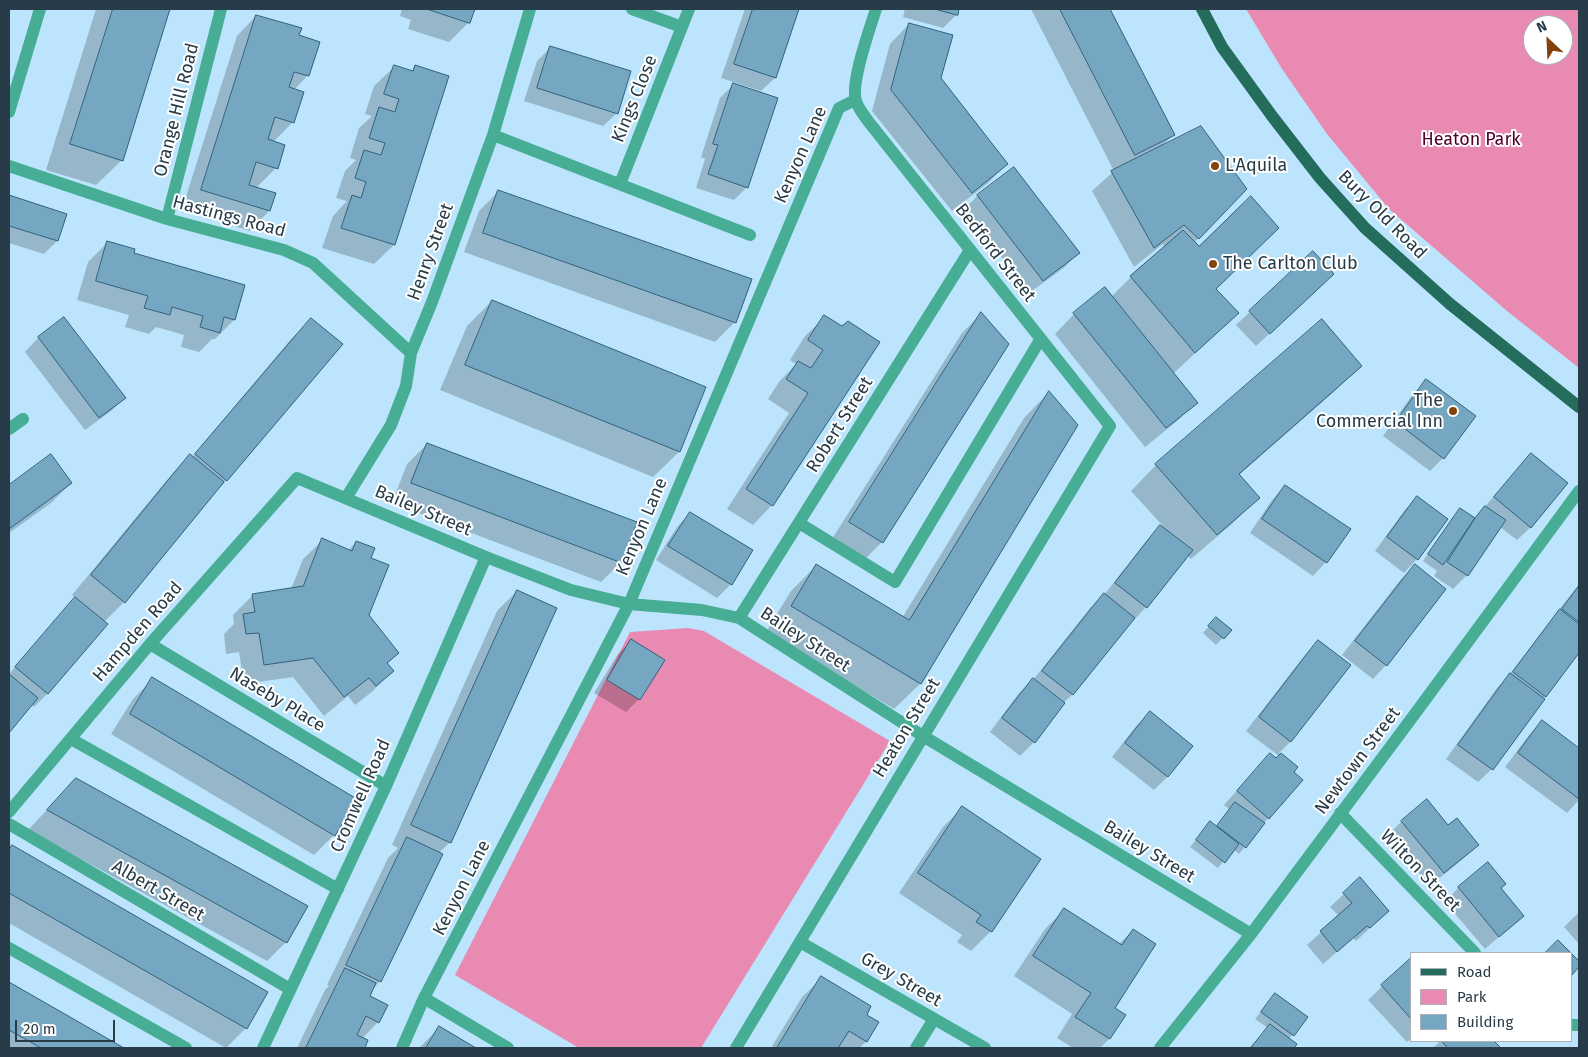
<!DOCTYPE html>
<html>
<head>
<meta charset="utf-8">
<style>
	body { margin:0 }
	#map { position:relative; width:1588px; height:1057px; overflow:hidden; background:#bce5fd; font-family:"Fira Sans",sans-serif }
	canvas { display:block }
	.frame { position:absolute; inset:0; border:10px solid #273c48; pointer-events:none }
	.legend { position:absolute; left:1410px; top:952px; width:162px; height:90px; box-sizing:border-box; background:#fff; border:1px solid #a9b1b6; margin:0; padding:6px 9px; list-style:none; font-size:15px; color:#273c48 }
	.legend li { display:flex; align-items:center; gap:10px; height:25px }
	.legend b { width:25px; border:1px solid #a9b1b6 }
	.north { position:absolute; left:1523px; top:15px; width:50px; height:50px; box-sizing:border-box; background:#fff; border:1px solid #a9b1b6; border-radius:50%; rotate:335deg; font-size:14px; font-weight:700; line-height:20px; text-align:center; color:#273c48 }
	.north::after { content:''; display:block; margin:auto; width:18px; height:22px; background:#824209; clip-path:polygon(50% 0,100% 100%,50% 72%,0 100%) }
	.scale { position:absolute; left:15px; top:1020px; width:100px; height:22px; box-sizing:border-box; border:2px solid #273c48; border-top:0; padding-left:6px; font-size:15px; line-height:18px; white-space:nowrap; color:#273c48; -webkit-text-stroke:4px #fff; paint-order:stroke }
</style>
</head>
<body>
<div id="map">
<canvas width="1588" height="1057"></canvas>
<div class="frame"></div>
<ul class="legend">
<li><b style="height:6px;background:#246d5c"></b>Road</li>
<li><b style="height:14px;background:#e98ab2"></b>Park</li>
<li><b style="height:14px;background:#75a7c3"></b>Building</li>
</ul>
<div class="north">N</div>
<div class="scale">20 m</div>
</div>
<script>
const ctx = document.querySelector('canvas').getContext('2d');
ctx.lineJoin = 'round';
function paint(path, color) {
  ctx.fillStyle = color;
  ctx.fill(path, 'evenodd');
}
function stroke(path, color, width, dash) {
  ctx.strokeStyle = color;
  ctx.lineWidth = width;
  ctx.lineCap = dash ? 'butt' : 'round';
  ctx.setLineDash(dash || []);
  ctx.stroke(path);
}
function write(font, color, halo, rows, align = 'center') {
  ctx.font = font + ' "Fira Sans",sans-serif';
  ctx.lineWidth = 4;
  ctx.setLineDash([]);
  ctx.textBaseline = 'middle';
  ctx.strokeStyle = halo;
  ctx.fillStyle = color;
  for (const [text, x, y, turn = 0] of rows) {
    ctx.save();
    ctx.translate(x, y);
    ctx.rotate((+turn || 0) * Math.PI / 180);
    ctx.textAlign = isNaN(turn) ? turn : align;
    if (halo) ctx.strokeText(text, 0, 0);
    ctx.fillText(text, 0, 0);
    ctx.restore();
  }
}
paint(new Path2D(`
	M 1246,9 L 1579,9 L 1579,368 L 1507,311 L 1389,209 L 1327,134 L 1282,69 ZM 1533,25 L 1563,25 L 1563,55 L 1533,55 Z
	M 688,628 L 704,631 L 890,741 L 701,1048 L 579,1048 L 455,975 L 630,632 Z`), '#e98ab2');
paint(new Path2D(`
	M 96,9 L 169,9 L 122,160 L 96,185 L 46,170 Z
	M 402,9 L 473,9 L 469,22 L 449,42 L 408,29 L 411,20 L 400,16 Z
	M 745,9 L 798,9 L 775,78 L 761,91 L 721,78 Z
	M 905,9 L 958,9 L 957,14 L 943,28 L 903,17 Z
	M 1031,9 L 1109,9 L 1173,135 L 1163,145 L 1245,189 L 1194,243 L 1215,289 L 1238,313 L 1173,374 L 1196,403 L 1176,422 L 1145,447 L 1055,334 L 1074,314 L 1111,297 L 1131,277 L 1166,247 L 1163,244 L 1134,267 L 1092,191 L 1114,171 Z
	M 256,16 L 298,36 L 308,75 L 294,90 L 293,122 L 273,142 L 276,168 L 256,188 L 269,211 L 250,231 L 182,209 L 237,36 Z
	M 909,24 L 939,79 L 1007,164 L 987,184 L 952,211 L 872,111 L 890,44 Z
	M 551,47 L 617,113 L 603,126 L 524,101 L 537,61 Z
	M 394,67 L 411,72 L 416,67 L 394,245 L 374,264 L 322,248 L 333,216 L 347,201 L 336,198 L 345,171 L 356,160 L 350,158 L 359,128 L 372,116 L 365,114 L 374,86 Z
	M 733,85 L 747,187 L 734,200 L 696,188 L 705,159 L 701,157 L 720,98 Z
	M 499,191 L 735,322 L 715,342 L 464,252 L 479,211 Z
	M 978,195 L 1078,253 L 1065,267 L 1029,293 L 965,209 Z
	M 9,197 L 66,215 L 57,241 L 44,254 L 9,243 Z
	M 108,242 L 132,254 L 234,320 L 215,339 L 212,339 L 199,352 L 181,347 L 184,335 L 156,327 L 149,334 L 125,327 L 129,315 L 77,300 L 88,262 Z
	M 1313,253 L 1319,288 L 1256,346 L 1236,325 Z
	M 492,301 L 705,388 L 679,452 L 653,477 L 440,390 L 467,326 Z
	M 981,314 L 1008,344 L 882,542 L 862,562 L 830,542 L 962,333 Z
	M 825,317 L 842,328 L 772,505 L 753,525 L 727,509 L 789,413 L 768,399 L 779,382 L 796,364 L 790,360 L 805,336 Z
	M 64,319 L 124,398 L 111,411 L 85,430 L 25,352 L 38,338 Z
	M 311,320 L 227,480 L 210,497 L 124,602 L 104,622 L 106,624 L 47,694 L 34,707 L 31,704 L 9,731 L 9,674 L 62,612 L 76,598 L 72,595 L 171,475 L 190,455 L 192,457 L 291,339 Z
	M 1360,365 L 1335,391 L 1239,475 L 1258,498 L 1233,523 L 1191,559 L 1187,555 L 1146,607 L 1133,621 L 1132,620 L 1072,695 L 1063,703 L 1034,742 L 1020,756 L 990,732 L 1019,693 L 1033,680 L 1090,608 L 1104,595 L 1147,540 L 1162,525 L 1131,491 L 1156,465 Z
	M 1426,380 L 1443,458 L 1430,471 L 1383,436 L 1413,394 Z
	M 1049,392 L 1076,425 L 920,684 L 894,709 L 766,632 L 791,591 L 816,566 L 902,618 L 1024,418 Z
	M 427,444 L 621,562 L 601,582 L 392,503 L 407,464 Z
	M 1531,454 L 1531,527 L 1517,540 L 1500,527 L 1467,575 L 1453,589 L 1434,576 L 1437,571 L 1423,561 L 1454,516 L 1460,510 L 1474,519 Z
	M 51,456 L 71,483 L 51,503 L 9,533 L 9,486 Z
	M 1285,486 L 1326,562 L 1313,576 L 1250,533 L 1272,500 Z
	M 1417,497 L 1417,559 L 1404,573 L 1375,551 L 1404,511 Z
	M 690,513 L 731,584 L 717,598 L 656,560 L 677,527 Z
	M 323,540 L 348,551 L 356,542 L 369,558 L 367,615 L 398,653 L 387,664 L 392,671 L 373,691 L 355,705 L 348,696 L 324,716 L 293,677 L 244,684 L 239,652 L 226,654 L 224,634 L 234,624 L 233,615 L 253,595 L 291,589 L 303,559 Z
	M 1415,566 L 1445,589 L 1386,665 L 1373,679 L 1342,655 L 1401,579 Z
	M 1579,584 L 1579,650 L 1492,769 L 1478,782 L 1446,759 L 1497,688 L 1505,680 Z
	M 517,591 L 450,842 L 439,853 L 380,981 L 371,991 L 368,997 L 378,1022 L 362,1039 L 367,1041 L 363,1048 L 297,1048 L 325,990 L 329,986 L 327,985 L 388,858 L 398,848 L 392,845 L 497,611 Z
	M 1210,625 L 1230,630 L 1216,645 L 1203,633 Z
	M 631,641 L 639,699 L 626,712 L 594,693 L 618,654 Z
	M 1319,642 L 1291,741 L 1279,753 L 1296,767 L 1268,818 L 1239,854 L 1233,849 L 1218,868 L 1190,847 L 1210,823 L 1216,827 L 1229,809 L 1224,805 L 1257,768 L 1270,754 L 1276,759 L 1279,756 L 1246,731 L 1305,655 Z
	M 153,679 L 334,835 L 314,855 L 111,734 L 133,699 Z
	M 1150,713 L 1191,746 L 1167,777 L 1154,790 L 1112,757 L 1136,726 Z
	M 1542,722 L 1579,750 L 1579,800 L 1567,813 L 1505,767 L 1529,735 Z
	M 76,779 L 286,942 L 267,961 L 28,830 Z
	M 1427,801 L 1448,827 L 1477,845 L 1464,858 L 1430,886 L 1388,835 L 1401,822 Z
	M 962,808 L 1040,859 L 991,931 L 971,951 L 957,942 L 962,935 L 899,893 L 943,827 Z
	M 12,847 L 246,1028 L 226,1048 L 9,923 L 9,850 Z
	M 1488,864 L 1500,888 L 1523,916 L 1485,949 L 1445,902 L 1458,888 Z
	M 1360,879 L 1388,911 L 1356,941 L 1353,938 L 1323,964 L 1307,945 L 1339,916 L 1330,907 Z
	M 1065,909 L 1119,944 L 1133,930 L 1113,1008 L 1124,1015 L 1109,1039 L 1100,1048 L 1073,1048 L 1057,1038 L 1072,1014 L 1014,976 L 1045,929 Z
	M 1579,912 L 1579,944 L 1564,927 Z
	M 1411,959 L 1412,1038 L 1407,1042 L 1368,1000 Z
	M 822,978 L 865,1015 L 877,1022 L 866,1042 L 859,1048 L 771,1048 L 802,997 Z
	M 9,983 L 122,1048 L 9,1048 Z
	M 1275,994 L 1306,1017 L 1289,1039 L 1296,1044 L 1293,1048 L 1249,1048 L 1268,1028 L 1255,1019 Z
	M 439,1028 L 474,1048 L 419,1048 Z
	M 1440,1041 L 1492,1041 L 1499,1048 L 1433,1048 Z`), '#0003');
const building = new Path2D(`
	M 113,9 L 170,9 L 123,161 L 70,144 Z
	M 427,9 L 475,9 L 470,23 Z
	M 753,9 L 799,9 L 776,78 L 734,64 Z
	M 935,9 L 959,9 L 958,15 Z
	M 1060,9 L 1110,9 L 1175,135 L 1135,155 Z
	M 256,15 L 302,28 L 299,35 L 320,42 L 309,76 L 294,72 L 289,87 L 304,92 L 294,123 L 275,117 L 268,139 L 285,145 L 278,169 L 256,162 L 249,185 L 276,193 L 270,211 L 201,190 Z
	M 909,23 L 953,35 L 941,78 L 1008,164 L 972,193 L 891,90 Z
	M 550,46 L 631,71 L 618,114 L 537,88 Z
	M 394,65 L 413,71 L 415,65 L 449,76 L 395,245 L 341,228 L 352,195 L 361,198 L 366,182 L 355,178 L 364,150 L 381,155 L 385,143 L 369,138 L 379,107 L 395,112 L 399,99 L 384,94 Z
	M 733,83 L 778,98 L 748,188 L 708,174 L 718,145 L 713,144 Z
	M 1201,126 L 1247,189 L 1199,239 L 1184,225 L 1154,248 L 1111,171 Z
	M 1014,167 L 1080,253 L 1043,281 L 977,195 Z
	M 498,190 L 752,279 L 736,323 L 483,233 Z
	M 9,195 L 67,214 L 58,241 L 9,226 Z
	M 1251,196 L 1279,228 L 1216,289 L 1239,313 L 1195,353 L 1130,276 L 1183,230 L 1199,246 Z
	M 107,241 L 135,249 L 134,253 L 245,285 L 235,320 L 224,317 L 220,333 L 200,327 L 203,316 L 172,307 L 170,315 L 144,308 L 148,296 L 96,281 Z
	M 1313,251 L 1334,274 L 1270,334 L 1249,311 Z
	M 1105,287 L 1198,403 L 1166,428 L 1073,313 Z
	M 492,300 L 706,387 L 680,452 L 465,365 Z
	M 981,312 L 1009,344 L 883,543 L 849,522 Z
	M 824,315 L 842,326 L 848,321 L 880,342 L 773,506 L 746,489 L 808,393 L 786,379 L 798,361 L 811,368 L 823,350 L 808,340 Z
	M 64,317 L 126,398 L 99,418 L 38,337 Z
	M 311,318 L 343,344 L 227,481 L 195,454 Z
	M 1322,319 L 1362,366 L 1239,474 L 1260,498 L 1217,535 L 1155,464 Z
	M 1426,379 L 1476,416 L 1444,459 L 1396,422 Z
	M 1049,391 L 1078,425 L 921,684 L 791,606 L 816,564 L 909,620 Z
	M 427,443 L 637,522 L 622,563 L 411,483 Z
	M 1531,453 L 1568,483 L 1531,528 L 1494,497 Z
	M 51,454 L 72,483 L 9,529 L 9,485 Z
	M 190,454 L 224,482 L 125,603 L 91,575 Z
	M 1285,485 L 1351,529 L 1327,563 L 1262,519 Z
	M 1417,496 L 1448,519 L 1418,560 L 1387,537 Z
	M 1485,506 L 1506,520 L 1468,576 L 1447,562 L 1475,518 Z
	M 1460,508 L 1475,518 L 1443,565 L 1428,554 Z
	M 690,512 L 753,550 L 732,585 L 668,546 Z
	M 1160,525 L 1193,550 L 1147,608 L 1115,583 Z
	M 322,538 L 352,551 L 356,541 L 375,548 L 371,558 L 389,565 L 369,615 L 399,653 L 387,663 L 394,671 L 376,686 L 369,678 L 344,697 L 313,658 L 264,665 L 259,633 L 246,634 L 243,614 L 255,612 L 252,594 L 303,586 Z
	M 1415,564 L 1446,589 L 1387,666 L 1355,641 Z
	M 1579,586 L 1579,622 L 1562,609 Z
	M 517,590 L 557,608 L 451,843 L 411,825 Z
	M 1104,593 L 1135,618 L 1073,695 L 1042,671 Z
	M 75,597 L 108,624 L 48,694 L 15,667 Z
	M 1560,609 L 1579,624 L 1579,653 L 1546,697 L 1513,672 Z
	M 1216,617 L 1232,630 L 1224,639 L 1208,626 Z
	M 631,639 L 665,660 L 640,700 L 607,680 Z
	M 1318,640 L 1351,665 L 1291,742 L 1259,717 Z
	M 1510,673 L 1545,699 L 1493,770 L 1458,745 Z
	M 9,674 L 38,698 L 9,733 Z
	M 152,677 L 357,799 L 335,836 L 130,714 Z
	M 1033,678 L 1065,703 L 1035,743 L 1002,718 Z
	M 1150,711 L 1193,746 L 1168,777 L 1125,743 Z
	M 1542,720 L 1579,748 L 1579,799 L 1518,753 Z
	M 1270,753 L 1276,758 L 1281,753 L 1298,767 L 1294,772 L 1303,780 L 1269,819 L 1237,791 Z
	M 76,778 L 308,906 L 287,943 L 47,810 Z
	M 1427,799 L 1448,825 L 1457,818 L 1479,845 L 1444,873 L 1401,821 Z
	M 1235,802 L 1265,823 L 1246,848 L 1217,826 Z
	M 962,806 L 1041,859 L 992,932 L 976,922 L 981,915 L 918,873 Z
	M 1210,821 L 1239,844 L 1225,863 L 1196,840 Z
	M 407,837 L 443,854 L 381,982 L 346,965 Z
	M 12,845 L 268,992 L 247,1029 L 9,893 L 9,851 Z
	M 1488,862 L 1506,884 L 1501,888 L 1524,916 L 1499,937 L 1458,887 Z
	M 1360,877 L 1389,911 L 1370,928 L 1367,926 L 1337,952 L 1320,931 L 1352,903 L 1343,893 Z
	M 1064,908 L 1122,945 L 1133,929 L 1156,944 L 1115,1008 L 1126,1015 L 1110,1039 L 1075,1017 L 1091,993 L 1033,956 Z
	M 1558,940 L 1571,953 L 1545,953 Z
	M 1572,954 L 1579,961 L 1579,967 L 1572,975 Z
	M 1411,958 L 1412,958 L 1412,1020 L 1381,985 Z
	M 345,968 L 376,983 L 370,996 L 388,1005 L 379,1023 L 366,1016 L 357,1035 L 368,1040 L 365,1048 L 306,1048 Z
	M 821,976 L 871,1006 L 867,1015 L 879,1022 L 867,1042 L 849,1031 L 838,1048 L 777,1048 Z
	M 9,982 L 124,1048 L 41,1048 L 9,1030 Z
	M 1275,993 L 1308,1017 L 1294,1036 L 1261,1012 Z
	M 1270,1024 L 1297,1044 L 1294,1048 L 1251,1048 Z
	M 439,1026 L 476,1048 L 426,1048 Z
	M 1442,1041 L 1494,1041 L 1501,1048 L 1448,1048 Z`);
paint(building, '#75a7c3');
stroke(building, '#30617b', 1);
stroke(new Path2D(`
	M 9,112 L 40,9
	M 799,523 L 895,582 L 1040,340
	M 71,739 L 338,889
	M 9,948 L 186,1048
	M 402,1048 L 424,998 L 629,604 L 839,108 L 855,100
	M 916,1048 L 934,1019`), '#47ad94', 12);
stroke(new Path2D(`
	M 632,9 L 682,27
	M 493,135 L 750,235
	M 9,166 L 167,219 L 284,250 L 313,263 L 411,353
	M 620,184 L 689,9
	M 167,219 L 221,9
	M 9,429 L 23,419
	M 346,498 L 391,425 L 406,386 L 411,353 L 432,302 L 493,135 L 530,9
	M 739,618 L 970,250
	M 150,644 L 386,786
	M 9,812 L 150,644 L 297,478 L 486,557 L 571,590 L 629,604 L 702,610 L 739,618 L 923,736 L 1251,934
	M 1340,813 L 1475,953
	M 9,824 L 290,989
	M 800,942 L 985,1048
	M 424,998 L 508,1048
	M 1572,1025 L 1579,1025
	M 263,1048 L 386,786 L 486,557
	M 736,1048 L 1110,426 L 868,121 C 864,115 858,108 856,101 C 850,83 870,28 876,9
	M 1160,1048 L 1251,934 L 1417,711 L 1579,491`), '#47ad94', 12);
stroke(new Path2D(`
	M 1202,9 L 1222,47 L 1272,116 L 1320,178 L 1365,228 L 1450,304 L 1579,407`), '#246d5c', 12);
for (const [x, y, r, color] of [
	[1215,166,5,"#824209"],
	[1213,264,5,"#824209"],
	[1453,411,5,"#824209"]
]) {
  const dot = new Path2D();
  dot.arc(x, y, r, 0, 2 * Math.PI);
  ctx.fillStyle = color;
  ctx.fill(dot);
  stroke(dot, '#fff', 2);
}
write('18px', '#273c48', '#fff', [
	["Kings Close",635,99,-68],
	["Orange Hill Road",177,110,-76],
	["Kenyon Lane",801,155,-66],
	["Bury Old Road",1382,215,45],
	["Hastings Road",229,217,15],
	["Henry Street",431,252,-70],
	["Bedford Street",995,253,52],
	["Robert Street",840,425,-58],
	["Bailey Street",423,511,23],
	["Kenyon Lane",642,527,-67],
	["Hampden Road",138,632,-49],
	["Bailey Street",805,640,33],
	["Naseby Place",277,700,31],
	["Heaton Street",907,728,-59],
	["Newtown Street",1358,761,-53],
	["Cromwell Road",361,796,-66],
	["Bailey Street",1149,852,31],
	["Wilton Street",1420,871,46],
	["Kenyon Lane",462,888,-63],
	["Albert Street",158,891,30],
	["Grey Street",901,980,30]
]);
write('18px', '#51002e', '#fff', [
	["Heaton Park",1471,140]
]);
write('18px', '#273c48', '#fff', [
	["L'Aquila",1225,166],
	["The Carlton Club",1223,264],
	["The",1443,401,"right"],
	["Commercial Inn",1443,422,"right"]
], 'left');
</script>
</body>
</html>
